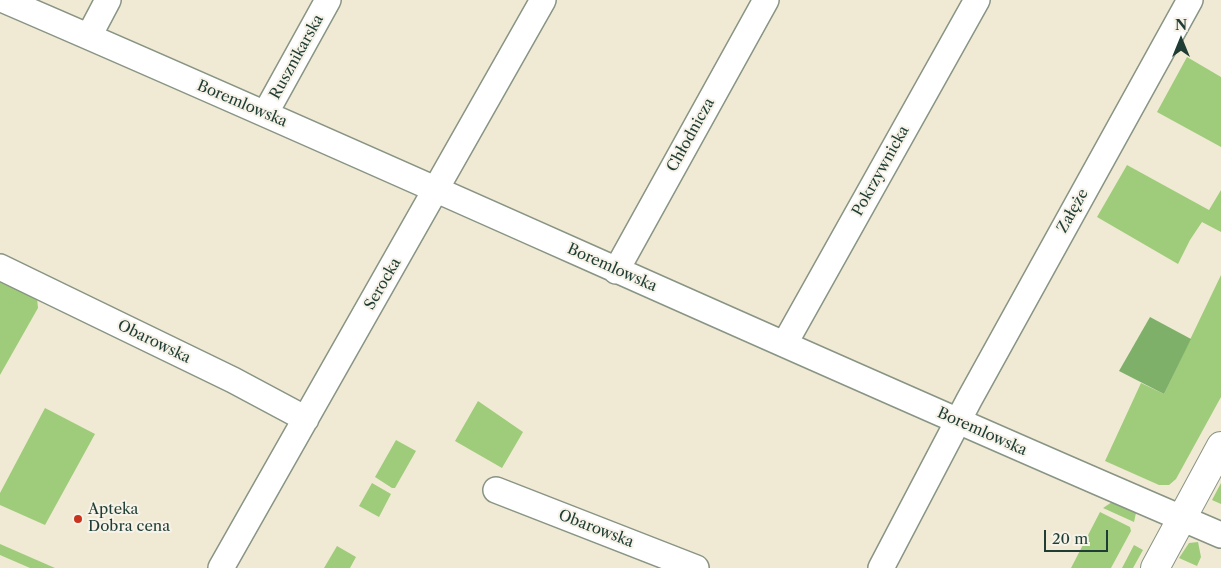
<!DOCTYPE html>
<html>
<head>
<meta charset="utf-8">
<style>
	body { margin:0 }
	#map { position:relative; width:1221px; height:568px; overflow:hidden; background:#f0ead4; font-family:"Libre Caslon Text",serif }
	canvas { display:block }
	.north { position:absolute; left:1156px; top:15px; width:50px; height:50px; -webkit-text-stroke:4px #f7f3e8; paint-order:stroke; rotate:0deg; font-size:14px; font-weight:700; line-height:20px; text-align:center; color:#1f3d34 }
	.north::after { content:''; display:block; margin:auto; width:18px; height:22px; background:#1f3d34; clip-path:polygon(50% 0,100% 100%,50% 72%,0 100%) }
	.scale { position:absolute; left:1044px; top:530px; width:64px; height:22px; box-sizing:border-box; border:2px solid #1f3d34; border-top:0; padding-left:6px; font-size:15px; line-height:18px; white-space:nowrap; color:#1f3d34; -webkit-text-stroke:4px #f7f3e8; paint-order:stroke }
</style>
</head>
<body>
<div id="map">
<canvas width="1221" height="568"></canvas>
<div class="north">N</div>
<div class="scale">20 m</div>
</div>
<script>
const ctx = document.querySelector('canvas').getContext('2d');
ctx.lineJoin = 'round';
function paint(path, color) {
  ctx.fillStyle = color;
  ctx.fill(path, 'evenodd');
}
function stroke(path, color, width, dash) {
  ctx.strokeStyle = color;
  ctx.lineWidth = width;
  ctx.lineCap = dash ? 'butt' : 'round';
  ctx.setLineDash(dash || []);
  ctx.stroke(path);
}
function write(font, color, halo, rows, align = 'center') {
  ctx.font = font + ' "Libre Caslon Text",serif';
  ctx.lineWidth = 4;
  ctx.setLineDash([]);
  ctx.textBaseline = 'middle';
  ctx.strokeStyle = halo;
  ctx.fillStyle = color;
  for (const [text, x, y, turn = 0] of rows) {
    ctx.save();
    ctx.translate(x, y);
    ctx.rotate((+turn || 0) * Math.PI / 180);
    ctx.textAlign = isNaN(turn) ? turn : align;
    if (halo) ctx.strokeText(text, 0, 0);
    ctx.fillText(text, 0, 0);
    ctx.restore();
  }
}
paint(new Path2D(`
	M 1187,57 L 1221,77 L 1221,147 L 1157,112 Z
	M 1127,165 L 1209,210 L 1221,190 L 1221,232 L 1202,222 L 1190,240 L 1178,264 L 1097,217 Z
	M 1221,275 L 1221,397 L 1176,479 L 1169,485 L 1159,485 L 1105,461 L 1141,383 L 1164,394 Z
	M 0,278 L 37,298 L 38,308 L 0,375 Z
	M 478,401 L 523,432 L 502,468 L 455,441 Z
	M 45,408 L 95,434 L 45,525 L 0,505 L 0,493 Z
	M 396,440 L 416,451 L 395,488 L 392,488 L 375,477 Z
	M 372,483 L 391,494 L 379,517 L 359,506 Z
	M 1221,483 L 1221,504 L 1212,500 Z
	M 1112,502 L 1136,513 L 1134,522 L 1103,508 Z
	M 1100,512 L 1130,527 L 1131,531 L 1111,568 L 1071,568 Z
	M 1198,542 L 1201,557 L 1197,566 L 1179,558 L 1189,543 Z
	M 0,544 L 55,568 L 30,568 L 0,555 Z
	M 1134,545 L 1143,550 L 1133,568 L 1122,568 Z
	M 337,546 L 356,557 L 350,568 L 324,568 Z`), '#9ecc7a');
paint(new Path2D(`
	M 1150,317 L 1191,339 L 1164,394 L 1119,371 Z`), '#7eb06a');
const street = new Path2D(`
	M 4,0 C 411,175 813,361 1221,535
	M 89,36 L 108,0
	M 265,114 L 328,0
	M 0,267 L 233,380 L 306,419
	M 616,271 L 766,0
	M 785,343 L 977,0
	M 496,490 L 696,568
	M 221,568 L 543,0
	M 881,568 L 969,400 L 1190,0`);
const secondary = new Path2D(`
	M 1155,568 L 1221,446`);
stroke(street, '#889484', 28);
stroke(secondary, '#889484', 30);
stroke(street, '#fff', 25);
stroke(secondary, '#fff', 28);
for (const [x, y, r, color] of [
	[78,519,5,"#c8321e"]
]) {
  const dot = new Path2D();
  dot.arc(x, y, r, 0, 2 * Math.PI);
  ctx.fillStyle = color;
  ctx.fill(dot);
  stroke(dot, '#f7f3e8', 2);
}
write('15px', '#1f3d34', '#f7f3e8', [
	["Rusznikarska",297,57,-61],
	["Boremlowska",242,104,23],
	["Chłodnicza",691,135,-61],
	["Pokrzywnicka",881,171,-61],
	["Załęże",1073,211,-61],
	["Boremlowska",612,268,24],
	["Serocka",383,284,-60],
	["Obarowska",154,342,26],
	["Boremlowska",982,432,24],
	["Obarowska",596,529,21]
]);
write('15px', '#1f3d34', '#f7f3e8', [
	["Apteka",88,510],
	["Dobra cena",88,527]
], 'left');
</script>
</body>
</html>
